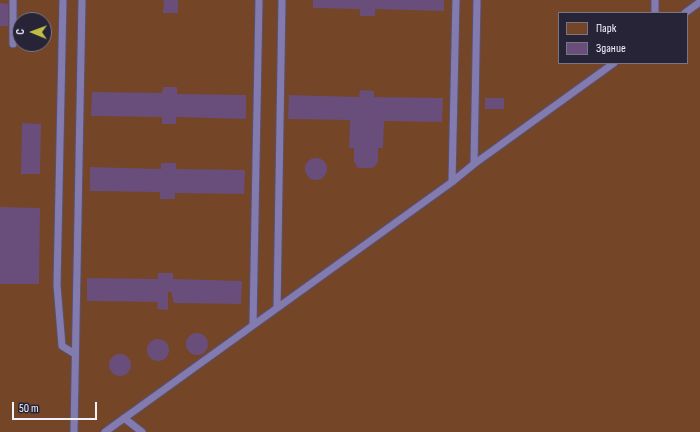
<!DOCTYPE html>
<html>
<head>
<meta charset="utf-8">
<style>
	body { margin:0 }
	#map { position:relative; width:700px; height:432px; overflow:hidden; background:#413865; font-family:"Sofia Sans Condensed",sans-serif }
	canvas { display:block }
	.legend { position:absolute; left:558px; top:12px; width:130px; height:52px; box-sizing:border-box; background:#272438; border:1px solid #787686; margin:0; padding:5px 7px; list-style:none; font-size:12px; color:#f2f1fc }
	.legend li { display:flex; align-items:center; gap:8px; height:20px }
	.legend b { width:20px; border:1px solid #787686 }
	.north { position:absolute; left:12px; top:12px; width:40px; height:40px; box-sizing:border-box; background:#272438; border:1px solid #787686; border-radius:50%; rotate:271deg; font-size:11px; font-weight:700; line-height:16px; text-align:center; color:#f2f1fc }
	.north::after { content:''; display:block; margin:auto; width:14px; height:18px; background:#bcbf44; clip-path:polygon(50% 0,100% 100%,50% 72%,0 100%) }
	.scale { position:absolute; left:12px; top:402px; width:85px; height:18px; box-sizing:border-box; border:2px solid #f2f1fc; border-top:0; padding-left:5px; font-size:12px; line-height:14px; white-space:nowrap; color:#f2f1fc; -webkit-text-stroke:3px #272438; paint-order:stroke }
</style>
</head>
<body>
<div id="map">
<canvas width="700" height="432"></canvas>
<ul class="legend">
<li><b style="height:11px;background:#744527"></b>Парк</li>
<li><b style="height:11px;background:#694e7b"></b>Здание</li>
</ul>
<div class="north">С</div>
<div class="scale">50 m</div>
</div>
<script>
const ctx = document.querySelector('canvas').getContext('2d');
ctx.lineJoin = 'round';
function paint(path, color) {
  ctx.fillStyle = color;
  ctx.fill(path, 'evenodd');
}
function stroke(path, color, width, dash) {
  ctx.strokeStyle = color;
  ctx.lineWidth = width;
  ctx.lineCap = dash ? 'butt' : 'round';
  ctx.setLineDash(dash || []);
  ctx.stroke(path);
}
paint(new Path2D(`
	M 0,0 L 700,0 L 700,432 L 0,432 ZM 559,13 L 687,13 L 687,63 L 559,63 ZM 20,20 L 44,20 L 44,44 L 20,44 Z`), '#744527');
paint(new Path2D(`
	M 164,0 L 178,0 L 178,13 L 163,13 Z
	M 313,0 L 444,0 L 444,11 L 375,9 L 375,16 L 360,16 L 360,9 L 313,8 Z
	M 0,3 L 8,4 L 8,26 L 0,26 Z
	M 163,87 L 177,87 L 177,94 L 246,95 L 246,119 L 176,117 L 176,124 L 162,124 L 162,117 L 91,116 L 92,92 L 162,93 Z
	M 360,90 L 374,91 L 374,97 L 443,98 L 442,122 L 384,121 L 383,148 L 378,148 L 378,162 L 375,166 L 371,168 L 358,168 L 354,162 L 354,148 L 349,148 L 350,120 L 288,119 L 289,95 L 359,97 Z
	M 485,98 L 504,98 L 504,109 L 485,109 Z
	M 22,123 L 41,124 L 40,174 L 21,174 Z
	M305 169a11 11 0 1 1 22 0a11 11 0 1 1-22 0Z
	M 161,163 L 176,163 L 176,169 L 245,170 L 244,194 L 175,193 L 175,199 L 160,199 L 160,192 L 90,191 L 90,167 L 161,169 Z
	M 0,207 L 40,208 L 39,284 L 0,284 Z
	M 158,273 L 173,273 L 173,279 L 242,281 L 241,304 L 174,303 L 171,292 L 168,292 L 168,310 L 157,309 L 158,302 L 87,301 L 87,278 L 158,279 Z
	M186 344a11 11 0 1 1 22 0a11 11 0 1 1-22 0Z
	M147 350a11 11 0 1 1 22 0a11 11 0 1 1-22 0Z
	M109 365a11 11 0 1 1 22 0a11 11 0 1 1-22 0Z`), '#694e7b');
const service = new Path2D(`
	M 13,0 L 13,44
	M 63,0 L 57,285 L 62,346 L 75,354
	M 655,13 L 655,0
	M 685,13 L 700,2
	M 474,164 L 477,0
	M 452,182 L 456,0
	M 277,308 L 282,0
	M 253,324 L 259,0
	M 124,418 L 142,432
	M 74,432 L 82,0
	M 105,432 L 452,182 L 474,164 L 614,63`);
stroke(service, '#585174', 9);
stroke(service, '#837bae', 7);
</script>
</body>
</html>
